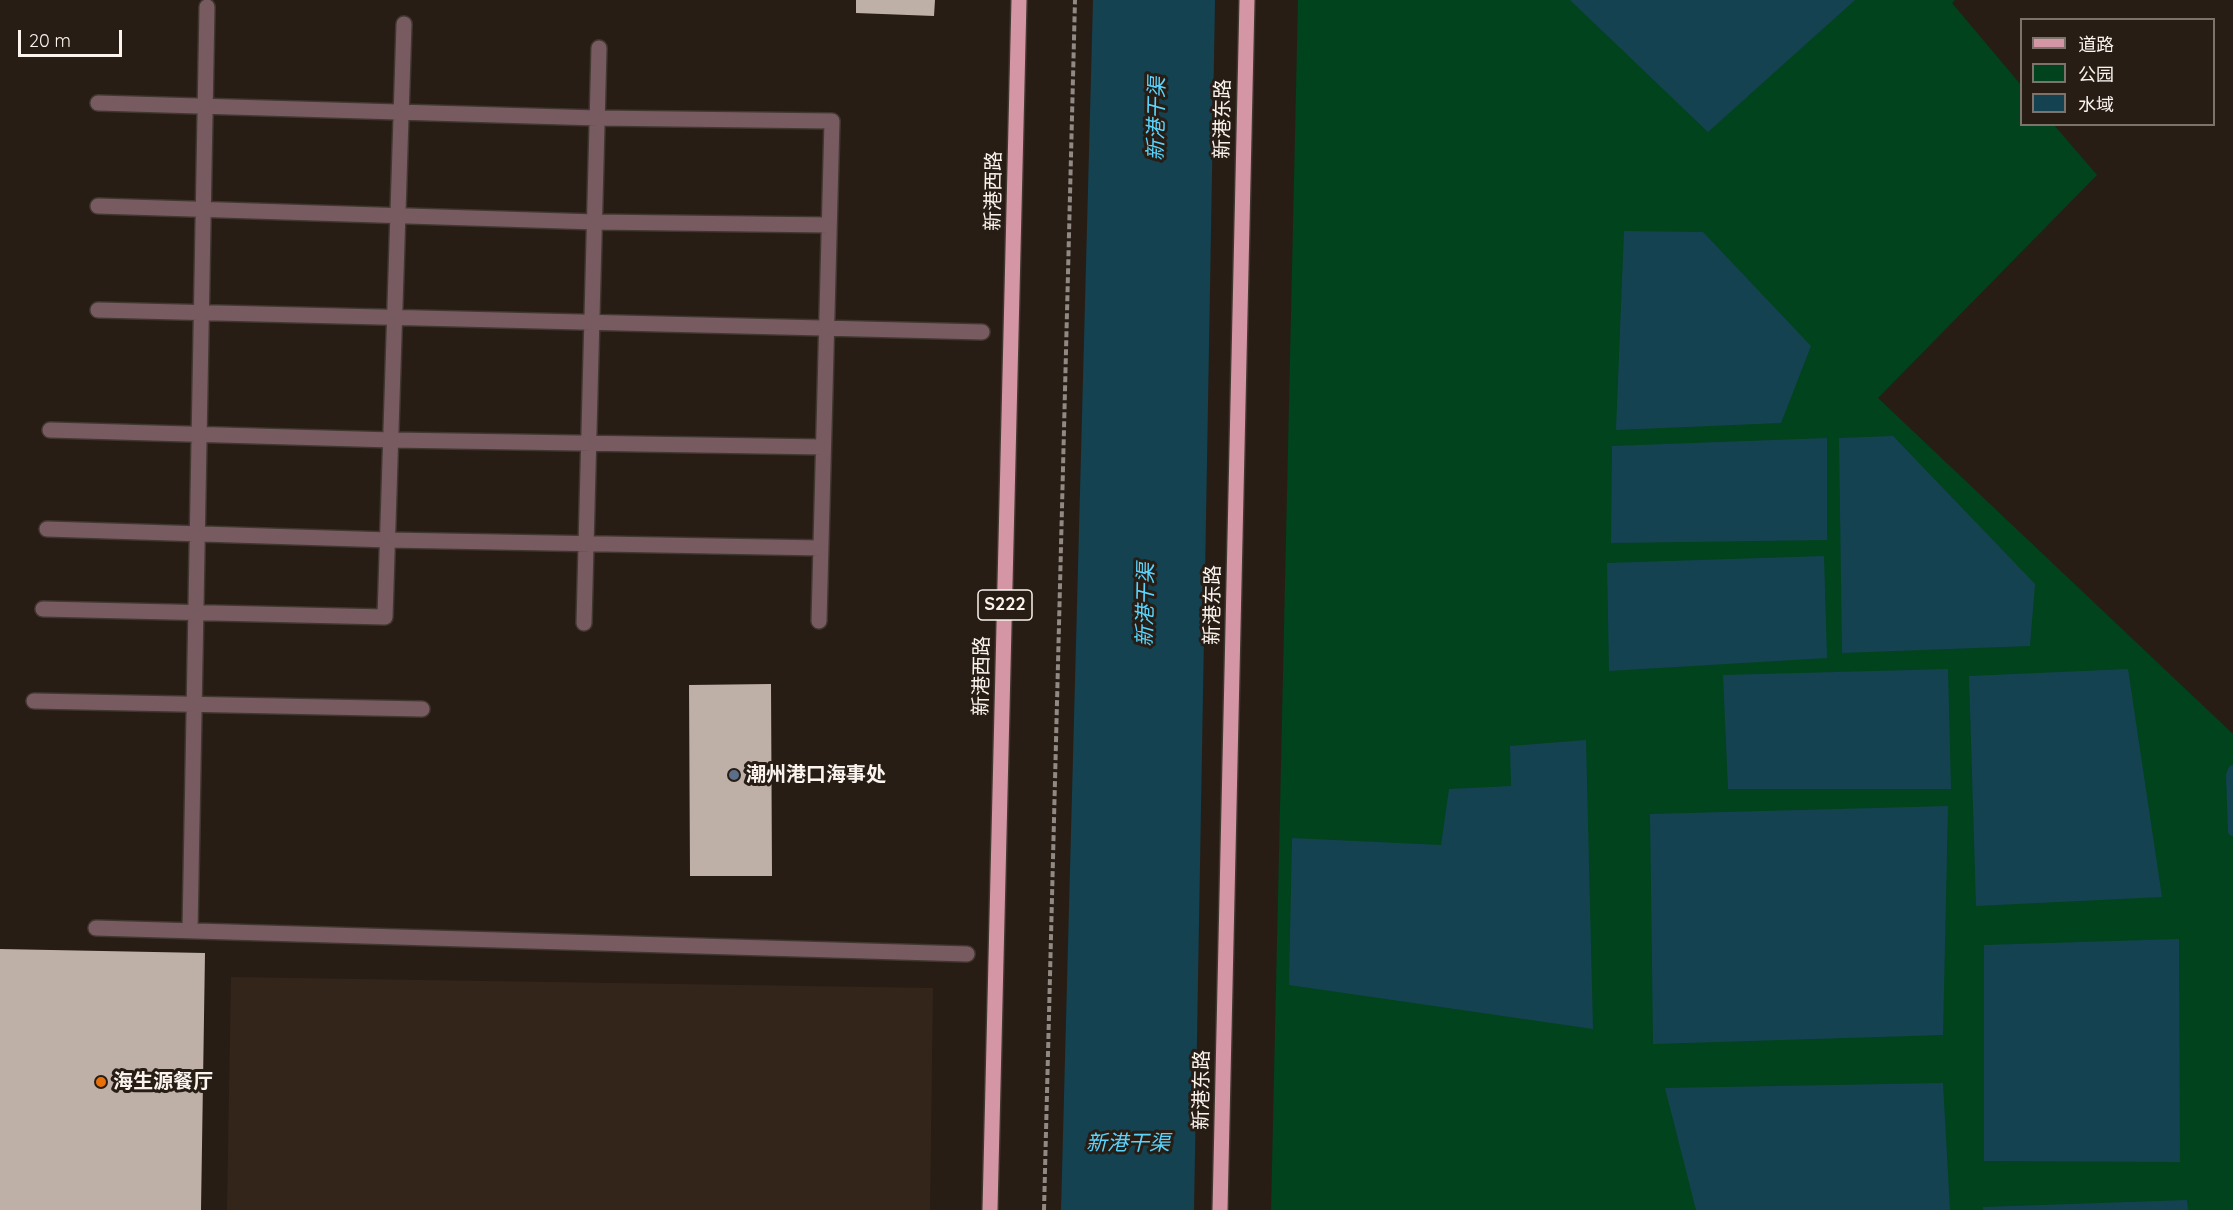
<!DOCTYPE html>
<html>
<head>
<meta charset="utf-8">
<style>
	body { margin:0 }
	#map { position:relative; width:2233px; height:1210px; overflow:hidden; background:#271d15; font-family:Quicksand,"Noto Sans SC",sans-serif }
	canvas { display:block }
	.legend { position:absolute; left:2020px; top:18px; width:195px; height:108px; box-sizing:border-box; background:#271d15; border:2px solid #7b736c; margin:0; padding:8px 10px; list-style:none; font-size:18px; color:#faf3ee }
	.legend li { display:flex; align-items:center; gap:12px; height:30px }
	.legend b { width:30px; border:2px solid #7b736c }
	.scale { position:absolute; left:18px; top:30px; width:104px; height:27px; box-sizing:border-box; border:3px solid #faf3ee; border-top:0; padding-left:8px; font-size:18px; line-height:21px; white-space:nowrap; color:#faf3ee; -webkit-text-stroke:4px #271d15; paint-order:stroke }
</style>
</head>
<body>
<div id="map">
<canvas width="2233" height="1210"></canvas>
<ul class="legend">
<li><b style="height:8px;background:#d495a5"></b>道路</li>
<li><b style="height:16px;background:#00431c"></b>公园</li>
<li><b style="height:16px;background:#144251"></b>水域</li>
</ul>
<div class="scale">20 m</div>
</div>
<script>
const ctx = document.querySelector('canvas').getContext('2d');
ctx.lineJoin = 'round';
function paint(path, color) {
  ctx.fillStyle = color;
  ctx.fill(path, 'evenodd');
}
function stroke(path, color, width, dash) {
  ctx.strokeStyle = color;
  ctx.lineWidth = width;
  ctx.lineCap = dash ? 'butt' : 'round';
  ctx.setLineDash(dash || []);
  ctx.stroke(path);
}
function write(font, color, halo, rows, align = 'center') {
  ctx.font = font + ' Quicksand,"Noto Sans SC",sans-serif';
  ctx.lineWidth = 6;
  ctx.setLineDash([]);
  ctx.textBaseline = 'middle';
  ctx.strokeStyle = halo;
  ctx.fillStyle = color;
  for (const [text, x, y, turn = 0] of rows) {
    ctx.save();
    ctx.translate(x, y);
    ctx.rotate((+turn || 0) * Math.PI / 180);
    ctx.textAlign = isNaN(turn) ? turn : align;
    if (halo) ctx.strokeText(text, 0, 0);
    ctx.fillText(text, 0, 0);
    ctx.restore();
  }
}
paint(new Path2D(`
	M 231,977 L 933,988 L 930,1210 L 227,1210 Z`), '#34251a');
paint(new Path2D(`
	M 1298,0 L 1955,0 L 1952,3 L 2021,85 L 2022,124 L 2054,125 L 2097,175 L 1878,398 L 2233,734 L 2233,1210 L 1271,1210 Z`), '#00431c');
paint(new Path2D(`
	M 1093,0 L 1215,0 L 1194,1210 L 1061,1210 Z
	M 1570,0 L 1855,0 L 1708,132 Z
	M 1624,231 L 1703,232 L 1811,346 L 1781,423 L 1616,430 Z
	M 1893,436 L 2035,584 L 2030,646 L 1842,653 L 1839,438 Z
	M 1827,438 L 1827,540 L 1611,543 L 1612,446 Z
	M 1824,556 L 1827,658 L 1609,671 L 1607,563 Z
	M 1948,669 L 1951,789 L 1728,789 L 1723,675 Z
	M 2128,669 L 2162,897 L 1976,906 L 1969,676 Z
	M 1586,740 L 1593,1029 L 1289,985 L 1292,838 L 1441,845 L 1449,789 L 1511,786 L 1510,746 Z
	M 1948,806 L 1943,1035 L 1653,1044 L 1650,814 Z
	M 2179,939 L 2180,1162 L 1984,1161 L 1984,945 Z
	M 1943,1083 L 1950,1210 L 1696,1210 L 1665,1088 Z
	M 2187,1200 L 2188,1210 L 1983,1210 L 1983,1207 Z`), '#144251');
stroke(new Path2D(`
	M 2233,770 L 2231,775 L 2233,831`), '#144251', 10);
paint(new Path2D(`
	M 856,0 L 935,0 L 934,16 L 856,13 Z
	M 771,684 L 772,876 L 690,876 L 689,685 Z
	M 0,949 L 205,953 L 201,1210 L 0,1210 Z`), '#beb0a7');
const minor = new Path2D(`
	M 98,103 L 597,118 L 832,121 L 819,621
	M 98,206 L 595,222 L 829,225
	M 98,310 L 982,332
	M 50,430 L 392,440 L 823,447
	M 47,529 L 389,540 L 821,548
	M 43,609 L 385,617 L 404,24
	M 584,623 L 599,48
	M 34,701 L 422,709
	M 96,928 L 967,954
	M 190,931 L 207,7`);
const major = new Path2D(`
	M 990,1210 L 1019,0
	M 1220,1210 L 1247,0`);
stroke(minor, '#40372f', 18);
stroke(major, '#40372f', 18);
stroke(new Path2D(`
	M 1044,1210 L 1075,0`), '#918983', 4, [6, 3]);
stroke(minor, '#785a61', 15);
stroke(major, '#d495a5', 15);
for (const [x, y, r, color] of [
	[734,775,6,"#5c6f8a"],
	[101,1082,6,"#e8710a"]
]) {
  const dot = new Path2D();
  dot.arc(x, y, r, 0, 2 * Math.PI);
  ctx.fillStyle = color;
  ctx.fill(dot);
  stroke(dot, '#271d15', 2);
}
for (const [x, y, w] of [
	[1005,605,54]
]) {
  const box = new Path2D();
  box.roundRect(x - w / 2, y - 15, w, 30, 4.5);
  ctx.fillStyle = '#271d15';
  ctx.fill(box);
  stroke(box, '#faf3ee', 1.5);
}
write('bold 18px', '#faf3ee', null, [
	["S222",1005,605]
]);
write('20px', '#faf3ee', '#271d15', [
	["新港东路",1223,119,-89],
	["新港西路",994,191,-89],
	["新港东路",1213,605,-89],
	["新港西路",982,676,-89],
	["新港东路",1202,1090,-89]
]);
write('bold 20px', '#faf3ee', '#271d15', [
	["潮州港口海事处",746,775],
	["海生源餐厅",113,1082]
], 'left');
write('italic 21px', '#59d4fd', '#271d15', [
	["新港干渠",1157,119,-89],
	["新港干渠",1146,605,-89],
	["新港干渠",1128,1144]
]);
</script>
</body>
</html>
